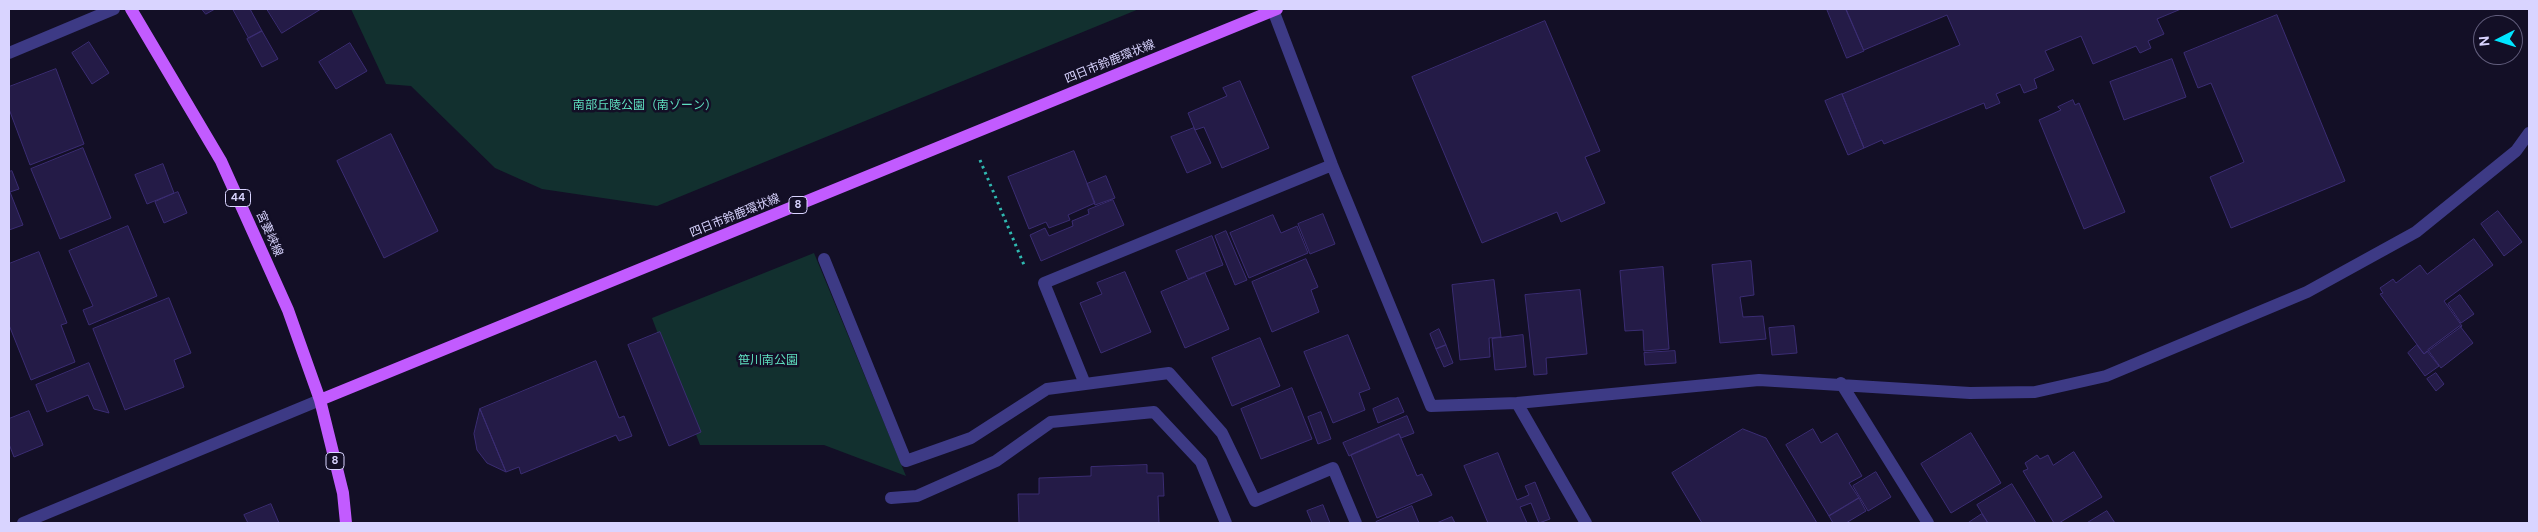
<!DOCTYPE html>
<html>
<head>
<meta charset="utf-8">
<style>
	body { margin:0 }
	#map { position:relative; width:2538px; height:532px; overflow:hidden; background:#130f26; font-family:"DM Sans",sans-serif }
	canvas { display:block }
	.frame { position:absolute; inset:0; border:10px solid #d9d4ff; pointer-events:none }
	.north { position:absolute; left:2473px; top:15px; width:50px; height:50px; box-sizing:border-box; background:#130f26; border:1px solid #625e7d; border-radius:50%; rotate:265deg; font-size:14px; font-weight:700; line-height:20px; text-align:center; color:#d9d4ff }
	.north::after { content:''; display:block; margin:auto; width:18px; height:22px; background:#00e5ff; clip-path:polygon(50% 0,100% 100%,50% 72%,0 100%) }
</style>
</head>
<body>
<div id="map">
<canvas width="2538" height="532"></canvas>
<div class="frame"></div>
<div class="north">N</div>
</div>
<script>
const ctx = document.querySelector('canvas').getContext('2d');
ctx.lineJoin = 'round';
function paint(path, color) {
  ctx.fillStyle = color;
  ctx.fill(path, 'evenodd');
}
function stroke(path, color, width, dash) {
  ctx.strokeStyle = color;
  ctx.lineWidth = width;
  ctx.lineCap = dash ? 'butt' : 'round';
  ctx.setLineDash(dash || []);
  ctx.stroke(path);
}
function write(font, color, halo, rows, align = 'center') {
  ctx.font = font + ' "DM Sans","Noto Sans JP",sans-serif';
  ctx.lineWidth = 5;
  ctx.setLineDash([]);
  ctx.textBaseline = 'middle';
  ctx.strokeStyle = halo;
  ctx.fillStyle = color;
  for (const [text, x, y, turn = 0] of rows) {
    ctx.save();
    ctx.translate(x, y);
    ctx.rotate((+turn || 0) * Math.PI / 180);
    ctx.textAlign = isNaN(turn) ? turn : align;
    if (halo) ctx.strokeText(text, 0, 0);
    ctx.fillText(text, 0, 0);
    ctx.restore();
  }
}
paint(new Path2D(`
	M 351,9 L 1139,9 L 657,206 L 542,189 L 495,168 L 411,86 L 386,84 Z
	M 814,253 L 906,476 L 824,445 L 700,445 L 652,318 Z`), '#12302f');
const building = new Path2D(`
	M 202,9 L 215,9 L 206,14 Z
	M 233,9 L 250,9 L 262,31 L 249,38 Z
	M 267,9 L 321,9 L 282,33 Z
	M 1827,9 L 1846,9 L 1864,51 L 1847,58 Z
	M 1846,9 L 2181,9 L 2157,19 L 2164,34 L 2148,41 L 2151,48 L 2140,53 L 2136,46 L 2093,64 L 2081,36 L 2045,51 L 2054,70 L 2034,79 L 2037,88 L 2024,93 L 2020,84 L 1996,94 L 2000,103 L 1986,109 L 1984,103 L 1884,144 L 1882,140 L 1864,148 L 1842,94 L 1960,45 L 1947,15 L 1864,50 Z
	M 2277,15 L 2345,181 L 2231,228 L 2210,177 L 2244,162 L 2211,83 L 2198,88 L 2184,53 Z
	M 1545,21 L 1600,151 L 1585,157 L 1605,203 L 1561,222 L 1557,212 L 1482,243 L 1412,77 Z
	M 262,31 L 278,59 L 262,67 L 247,39 Z
	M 89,42 L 109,73 L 92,84 L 72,53 Z
	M 350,43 L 367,71 L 336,89 L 319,62 Z
	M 2172,59 L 2186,97 L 2124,120 L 2110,82 Z
	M 56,69 L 84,144 L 30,165 L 9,109 L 9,87 Z
	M 1240,81 L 1269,148 L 1222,168 L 1204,127 L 1195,130 L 1188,113 L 1227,96 L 1223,88 Z
	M 1842,94 L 1864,148 L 1848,155 L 1825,101 Z
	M 2073,100 L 2075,105 L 2079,103 L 2125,212 L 2084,229 L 2039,120 L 2061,110 L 2058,107 Z
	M 1194,128 L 1211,163 L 1187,173 L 1171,137 Z
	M 391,134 L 438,231 L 384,258 L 337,161 Z
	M 83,148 L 111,218 L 60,239 L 31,169 Z
	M 1074,151 L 1095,203 L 1068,215 L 1070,220 L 1049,228 L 1046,222 L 1029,229 L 1008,177 Z
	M 163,164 L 174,193 L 147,204 L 135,175 Z
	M 12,171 L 19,189 L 10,192 L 23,225 L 9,230 L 9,172 Z
	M 1106,176 L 1115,198 L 1095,205 L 1087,184 Z
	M 178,192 L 187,213 L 164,223 L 155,202 Z
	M 1113,200 L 1124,225 L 1041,261 L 1030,235 L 1045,228 L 1049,236 L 1073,226 L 1072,221 L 1089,214 L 1088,210 Z
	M 2498,211 L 2522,242 L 2504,256 L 2481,224 Z
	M 1323,214 L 1335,244 L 1310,254 L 1298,224 Z
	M 1273,215 L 1281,233 L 1297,226 L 1308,253 L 1249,278 L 1230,233 Z
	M 128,226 L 157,296 L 89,325 L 83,310 L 93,306 L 69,251 Z
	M 1226,231 L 1247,280 L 1235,285 L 1215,236 Z
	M 1212,236 L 1223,265 L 1188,279 L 1176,251 Z
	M 2474,239 L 2493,265 L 2444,301 L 2462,326 L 2424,354 L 2380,294 L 2383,293 L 2380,288 L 2393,279 L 2396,283 L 2420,265 L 2427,274 Z
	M 39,252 L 67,323 L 61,325 L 75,362 L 31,380 L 9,325 L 9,264 Z
	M 1306,259 L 1318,287 L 1311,290 L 1319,312 L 1272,332 L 1252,282 Z
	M 1751,261 L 1754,295 L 1740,297 L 1743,317 L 1763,316 L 1766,339 L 1720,343 L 1712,265 Z
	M 1663,267 L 1669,349 L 1644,351 L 1643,330 L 1625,331 L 1620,271 Z
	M 1125,272 L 1151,332 L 1101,353 L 1080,303 L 1102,294 L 1097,283 Z
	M 1205,273 L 1229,329 L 1185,348 L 1161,292 Z
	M 1494,280 L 1501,337 L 1489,338 L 1490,357 L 1460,360 L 1452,285 Z
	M 1580,290 L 1587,354 L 1546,358 L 1547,374 L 1534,375 L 1525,295 Z
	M 2460,295 L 2474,314 L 2461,323 L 2448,304 Z
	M 169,298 L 191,353 L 174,360 L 184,387 L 125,410 L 93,329 Z
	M 1794,326 L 1797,353 L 1772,355 L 1769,328 Z
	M 2460,326 L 2473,343 L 2441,368 L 2428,350 Z
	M 1439,329 L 1446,345 L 1436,349 L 1430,334 Z
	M 660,332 L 701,432 L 669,446 L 628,345 Z
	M 1348,335 L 1370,389 L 1359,393 L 1365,410 L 1333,423 L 1304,352 Z
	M 1523,335 L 1526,367 L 1495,370 L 1492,339 Z
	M 1260,338 L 1280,386 L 1232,406 L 1212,358 Z
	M 1446,345 L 1453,363 L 1444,367 L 1436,349 Z
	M 2417,345 L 2424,354 L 2427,351 L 2439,366 L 2425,376 L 2408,353 Z
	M 1675,351 L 1676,363 L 1645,365 L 1644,353 Z
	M 596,361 L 619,418 L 624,416 L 632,436 L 619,441 L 616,435 L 521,474 L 519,467 L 506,472 L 480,409 Z
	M 89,363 L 109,413 L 94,409 L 88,395 L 47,412 L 36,385 Z
	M 2436,373 L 2444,384 L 2436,391 L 2427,379 Z
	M 1292,388 L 1312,439 L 1261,459 L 1241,409 Z
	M 1398,398 L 1404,412 L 1378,423 L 1373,409 Z
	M 480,409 L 506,472 L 487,463 L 477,450 L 474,434 Z
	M 29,411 L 43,445 L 14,457 L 9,444 L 9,419 Z
	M 1321,412 L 1331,439 L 1318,444 L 1308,417 Z
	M 1407,416 L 1414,433 L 1401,438 L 1399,434 L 1349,456 L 1343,443 Z
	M 1743,429 L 1766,438 L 1817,523 L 1702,523 L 1672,473 Z
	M 1813,429 L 1821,443 L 1837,433 L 1862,476 L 1849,483 L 1859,498 L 1829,516 L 1786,445 Z
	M 1971,433 L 2001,483 L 1951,513 L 1921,464 Z
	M 1399,434 L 1417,476 L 1422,474 L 1432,495 L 1377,518 L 1351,455 Z
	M 2074,452 L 2102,497 L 2059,523 L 2054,523 L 2023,471 L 2028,469 L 2025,463 L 2037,455 L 2040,459 L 2048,455 L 2053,465 Z
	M 1498,453 L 1517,500 L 1529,495 L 1525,486 L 1535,482 L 1550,519 L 1539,523 L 1531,503 L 1520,507 L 1527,523 L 1488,523 L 1464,466 Z
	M 1147,465 L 1147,473 L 1163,473 L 1164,496 L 1158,496 L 1159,523 L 1019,523 L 1018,494 L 1039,494 L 1039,478 L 1091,476 L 1091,467 Z
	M 1876,472 L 1891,497 L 1868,511 L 1853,486 Z
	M 2012,484 L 2036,523 L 1988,523 L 1977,505 Z
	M 1859,498 L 1866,511 L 1846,523 L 1833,523 L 1829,516 Z
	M 271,504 L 279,523 L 248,523 L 244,515 Z
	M 1323,505 L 1330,523 L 1312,523 L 1307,511 Z
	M 1412,506 L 1419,523 L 1376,523 L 1376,522 Z
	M 2107,511 L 2115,523 L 2087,523 Z
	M 1982,514 L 1988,523 L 1968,523 Z
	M 1452,517 L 1455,523 L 1437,523 Z`);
paint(building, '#241b47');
stroke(building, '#3b2d73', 1);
stroke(new Path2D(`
	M 980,160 L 1024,265`), '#2fb8b0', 3, [2.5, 4]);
stroke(new Path2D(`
	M 1273,10 L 1332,165 L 1431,406 L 1517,403 L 1759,380 L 1970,393 L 2035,392 L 2106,376 L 2307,292 L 2416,232 L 2516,151 L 2529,133
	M 9,53 L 114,9
	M 824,259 L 906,461 L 971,438 L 1047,389 L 1169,373 L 1222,433 L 1255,501 L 1333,468 L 1356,523
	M 1841,383 L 1928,523
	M 1085,384 L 1044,283 L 1332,165
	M 1517,403 L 1586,523
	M 891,498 L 917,496 L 996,461 L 1051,422 L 1154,412 L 1201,462 L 1226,523
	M 23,523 L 320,400`), '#3d3a85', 12);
stroke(new Path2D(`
	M 131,9 L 221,161 L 288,310 L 320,400 L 343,493 L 346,523
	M 320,400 L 1277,9`), '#c25bff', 12);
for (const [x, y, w] of [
	[238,198,25],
	[798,205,18],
	[335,461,18]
]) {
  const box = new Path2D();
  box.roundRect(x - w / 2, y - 8.5, w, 17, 4);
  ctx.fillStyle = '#130f26';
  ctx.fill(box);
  stroke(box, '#d9d4ff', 1);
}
write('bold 11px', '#d9d4ff', null, [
	["44",238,198],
	["8",798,205],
	["8",335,461]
]);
write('12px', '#d9d4ff', '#130f26', [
	["四日市鈴鹿環状線",1110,62,-22],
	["四日市鈴鹿環状線",735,216,-22],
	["宮妻峡線",269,234,66]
]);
write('12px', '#5fe0c0', '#130f26', [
	["南部丘陵公園（南ゾーン）",645,106],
	["笹川南公園",768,361]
]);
</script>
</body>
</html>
